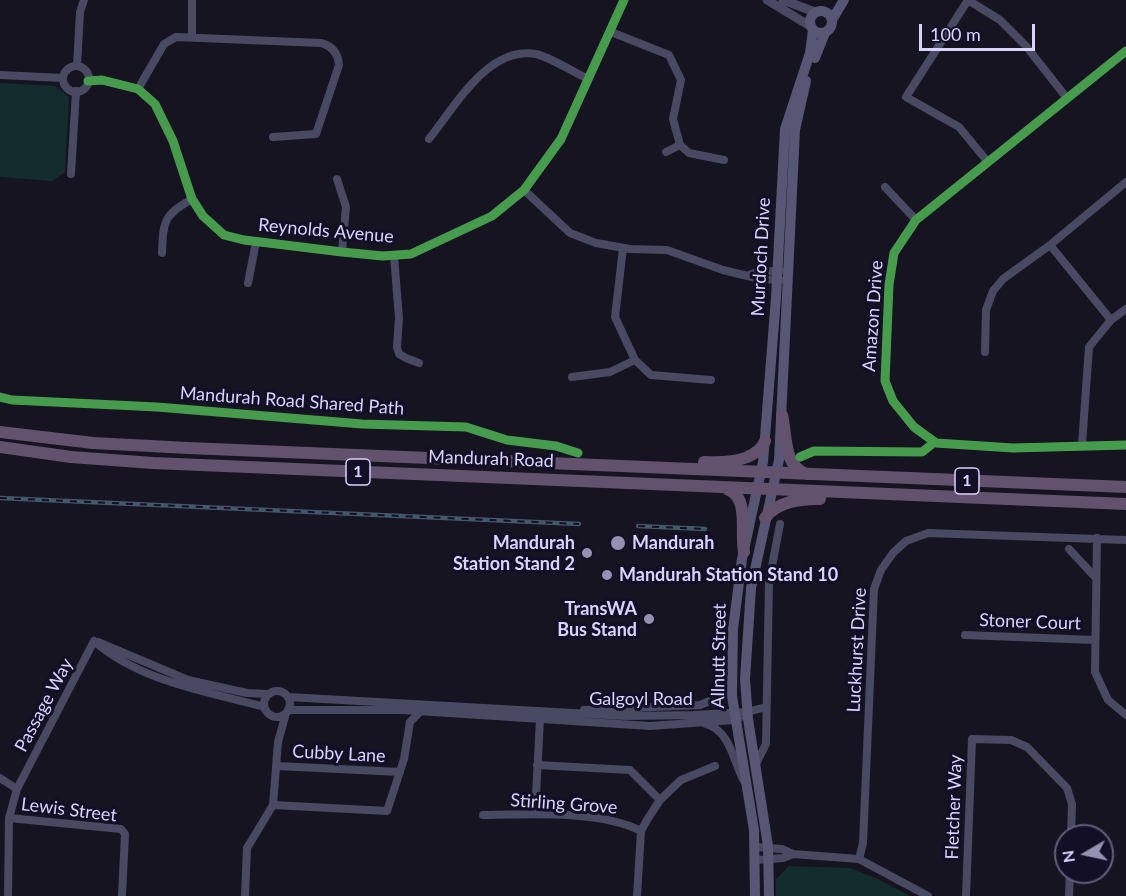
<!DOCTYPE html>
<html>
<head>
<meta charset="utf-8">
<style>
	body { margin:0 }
	#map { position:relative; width:1126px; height:896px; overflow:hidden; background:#161421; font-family:Lato,sans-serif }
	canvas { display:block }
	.north { position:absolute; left:1054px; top:824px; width:60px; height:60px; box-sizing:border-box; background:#130f26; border:2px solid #625e7d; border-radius:50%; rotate:261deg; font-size:16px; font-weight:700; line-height:24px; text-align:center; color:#d9d4ff }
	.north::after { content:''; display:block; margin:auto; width:21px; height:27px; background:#9591b1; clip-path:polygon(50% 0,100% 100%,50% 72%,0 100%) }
	.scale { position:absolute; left:919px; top:24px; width:116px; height:27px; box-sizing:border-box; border:3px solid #d9d4ff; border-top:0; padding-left:8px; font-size:18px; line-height:21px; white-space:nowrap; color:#d9d4ff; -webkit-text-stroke:4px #130f26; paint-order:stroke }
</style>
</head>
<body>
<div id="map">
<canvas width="1126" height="896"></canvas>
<div class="north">N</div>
<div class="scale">100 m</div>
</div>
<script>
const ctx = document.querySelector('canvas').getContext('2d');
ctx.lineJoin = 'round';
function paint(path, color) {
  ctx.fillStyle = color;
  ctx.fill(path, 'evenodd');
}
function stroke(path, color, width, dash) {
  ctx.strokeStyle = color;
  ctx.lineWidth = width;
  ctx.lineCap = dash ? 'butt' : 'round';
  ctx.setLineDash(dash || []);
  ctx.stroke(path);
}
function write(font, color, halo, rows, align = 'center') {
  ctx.font = font + ' Lato,sans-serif';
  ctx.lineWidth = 6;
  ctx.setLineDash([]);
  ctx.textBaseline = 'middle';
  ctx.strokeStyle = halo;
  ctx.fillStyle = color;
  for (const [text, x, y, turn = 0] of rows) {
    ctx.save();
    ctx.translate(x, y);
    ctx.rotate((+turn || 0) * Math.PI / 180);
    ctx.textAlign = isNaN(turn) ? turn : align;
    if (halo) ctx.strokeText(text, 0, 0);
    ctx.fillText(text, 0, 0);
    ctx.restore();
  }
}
paint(new Path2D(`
	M 0,83 L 55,86 L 69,97 L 65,172 L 52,181 L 0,177 Z
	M 789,866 L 850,868 L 878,879 L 910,896 L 776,896 L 776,879 Z`), '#132c2d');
stroke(new Path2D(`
	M 192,0 L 192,37
	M 968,0 L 906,97 L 959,127 L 987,161
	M 968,0 L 1000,20 L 1026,46 L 1066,97
	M 611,32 L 669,55 L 681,80 L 673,119 L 680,145 L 689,153 L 724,160
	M 1126,51 L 916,220 L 894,253 L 889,285 L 885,381 L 893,401 L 914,427 L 936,443 L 1013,448 L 1126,445
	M 77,66 L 80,12 L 84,0
	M63 79a13 13 0 1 1 26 0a13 13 0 1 1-26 0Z
	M 0,75 L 63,78
	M 88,81 L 102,80 L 138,89 L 155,104 L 173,141 L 192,199 L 203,216 L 224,235 L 244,240 L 342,252 L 383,256 L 411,254 L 492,216 L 524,190 L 561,139 L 624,0
	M 138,89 L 164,44 L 176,37 L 321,43 C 333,46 338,54 339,65 L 316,134 L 273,137
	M 429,139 C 454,108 488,45 536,54 C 552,58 571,71 586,78
	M 666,152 L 680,145
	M 71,174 L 76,91
	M 337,179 L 346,207 L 342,252
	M 885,187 L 916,220
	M 524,190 L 570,233 L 596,243 L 630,249 L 667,250 L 723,270 L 760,279 L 780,280
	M 1050,245 L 1111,320
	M 623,248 L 615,317 L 635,360 L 651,375 L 711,380
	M 162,253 C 163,221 164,215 192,199
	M 394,256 L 399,318 L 397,347 L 399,354 L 406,358 L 419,363
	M 749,275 L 760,271 L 780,271
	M 248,283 L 256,242
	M 985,352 L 986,310 L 993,291 L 1003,279 L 1050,245 L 1126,182
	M 572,377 L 610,372 L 635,360
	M 1082,445 L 1089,347 L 1111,320 L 1126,309
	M 1097,538 L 1095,672 L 1108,700 L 1126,715
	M 1069,549 L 1096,578
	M 965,635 L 1094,640
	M 94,641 C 141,682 206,691 264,707
	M 98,642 L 188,680 L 247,693 L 267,694
	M264 704a13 13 0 1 1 26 0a13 13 0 1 1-26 0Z
	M 288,697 L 626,716 L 694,715 L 747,712 L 766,707
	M 288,710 L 402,710 L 650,726 L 734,720 L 739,718
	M 584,710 L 700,705 L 721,696 L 730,683
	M 706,724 C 731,731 733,762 744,781
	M 756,764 L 766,744 L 769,582 L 780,524
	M 537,765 L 630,770 L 660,800
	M 277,766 L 400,772
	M 0,778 L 17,789
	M 273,805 L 387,811 L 404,759 L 410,722 L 420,712
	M 535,814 L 540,720
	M 483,815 C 528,814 601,810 641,831
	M 9,818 L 121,829 L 125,834 L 122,896
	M 756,847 L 782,849 L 793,854 L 859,859 L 928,896
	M 859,859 L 863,843 L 874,589 L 881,570 L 893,553 L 906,541 L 928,533 L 1126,540
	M 757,860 L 783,858 L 793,854
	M 8,896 L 9,818 L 17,789 L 94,641
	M 245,896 L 247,848 L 273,805 L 278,742 L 286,713
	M 637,896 L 641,831 L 647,820 L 660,800 L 681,780 L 715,766
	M 966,896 L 972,739 L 1011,740 L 1027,747 L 1067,788 L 1072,804 L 1071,836
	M 1069,896 L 1070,872`), '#4a4962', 8);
stroke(new Path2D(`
	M 767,0 L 810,26
	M 783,0 L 815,12`), '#4a4962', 9);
stroke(new Path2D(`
	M810 22a11 11 0 1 1 22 0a11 11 0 1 1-22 0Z
	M 832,20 L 844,0
	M 815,58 L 825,33
	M 755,896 L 754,830 L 732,696 L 733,629 L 742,559 L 763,462 L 776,298 L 785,129 L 810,53 L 813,30
	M 769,896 L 768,846 L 748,719 L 745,679 L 751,588 L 779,460 L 795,130 L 806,81`), '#575674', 10);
stroke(new Path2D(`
	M 782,415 C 787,436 783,465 806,474
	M 0,432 L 93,443 L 188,448 L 1126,487
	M 0,447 L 71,457 L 153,463 L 1126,504
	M 704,462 C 724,463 756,462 765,441
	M 727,489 C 750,497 740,531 744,552
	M 765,518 C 777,501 801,499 820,499`), '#62526e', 12);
const rail = new Path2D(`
	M 0,498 L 579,524
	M 638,526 L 705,529`);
stroke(rail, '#43596b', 4.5);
stroke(rail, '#130f26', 2, [7]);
stroke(new Path2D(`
	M 1126,51 L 916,220 L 894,253 L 889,285 L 885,381 L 893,401 L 914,427 L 936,443 L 1013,448 L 1126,445
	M 88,81 L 102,80 L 138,89 L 155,104 L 173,141 L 192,199 L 203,216 L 224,235 L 244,240 L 342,252 L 383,256 L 411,254 L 492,216 L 524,190 L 561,139 L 624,0
	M 0,397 L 12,400 L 157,407 L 362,424 L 466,427 L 507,440 L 556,446 L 578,453
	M 800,457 L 814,451 L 922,452 L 931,445`), '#469c4c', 9);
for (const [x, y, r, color] of [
	[618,543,8,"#9591b1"],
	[587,553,6,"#9591b1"],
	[607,575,6,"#9591b1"],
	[649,619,6,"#9591b1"]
]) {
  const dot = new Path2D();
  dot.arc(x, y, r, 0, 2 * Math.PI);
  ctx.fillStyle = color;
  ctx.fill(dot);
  stroke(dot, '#130f26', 2);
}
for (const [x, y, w] of [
	[358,472,24],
	[967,481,24]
]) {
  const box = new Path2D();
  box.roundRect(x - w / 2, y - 13, w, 26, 4.5);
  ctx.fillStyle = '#130f26';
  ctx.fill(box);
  stroke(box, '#d9d4ff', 1.5);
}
write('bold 16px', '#d9d4ff', null, [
	["1",358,472],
	["1",967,481]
]);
write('18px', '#d9d4ff', '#130f26', [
	["Reynolds Avenue",326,231,5],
	["Murdoch Drive",761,257,-87],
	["Amazon Drive",873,316,-86],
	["Mandurah Road Shared Path",292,401,4],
	["Mandurah Road",491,459,2],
	["Stoner Court",1030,622,2],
	["Luckhurst Drive",857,650,-87],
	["Allnutt Street",719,656,-89],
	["Galgoyl Road",641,699],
	["Passage Way",44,705,-62],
	["Cubby Lane",339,754,3],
	["Stirling Grove",564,804,4],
	["Fletcher Way",954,807,-88],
	["Lewis Street",69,810,7]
]);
write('bold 18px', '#d9d4ff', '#130f26', [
	["Mandurah",575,543],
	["Station Stand 2",575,564],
	["Mandurah",632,543,"left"],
	["Mandurah Station Stand 10",619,575,"left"],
	["TransWA",637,609],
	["Bus Stand",637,630]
], 'right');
</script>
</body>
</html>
